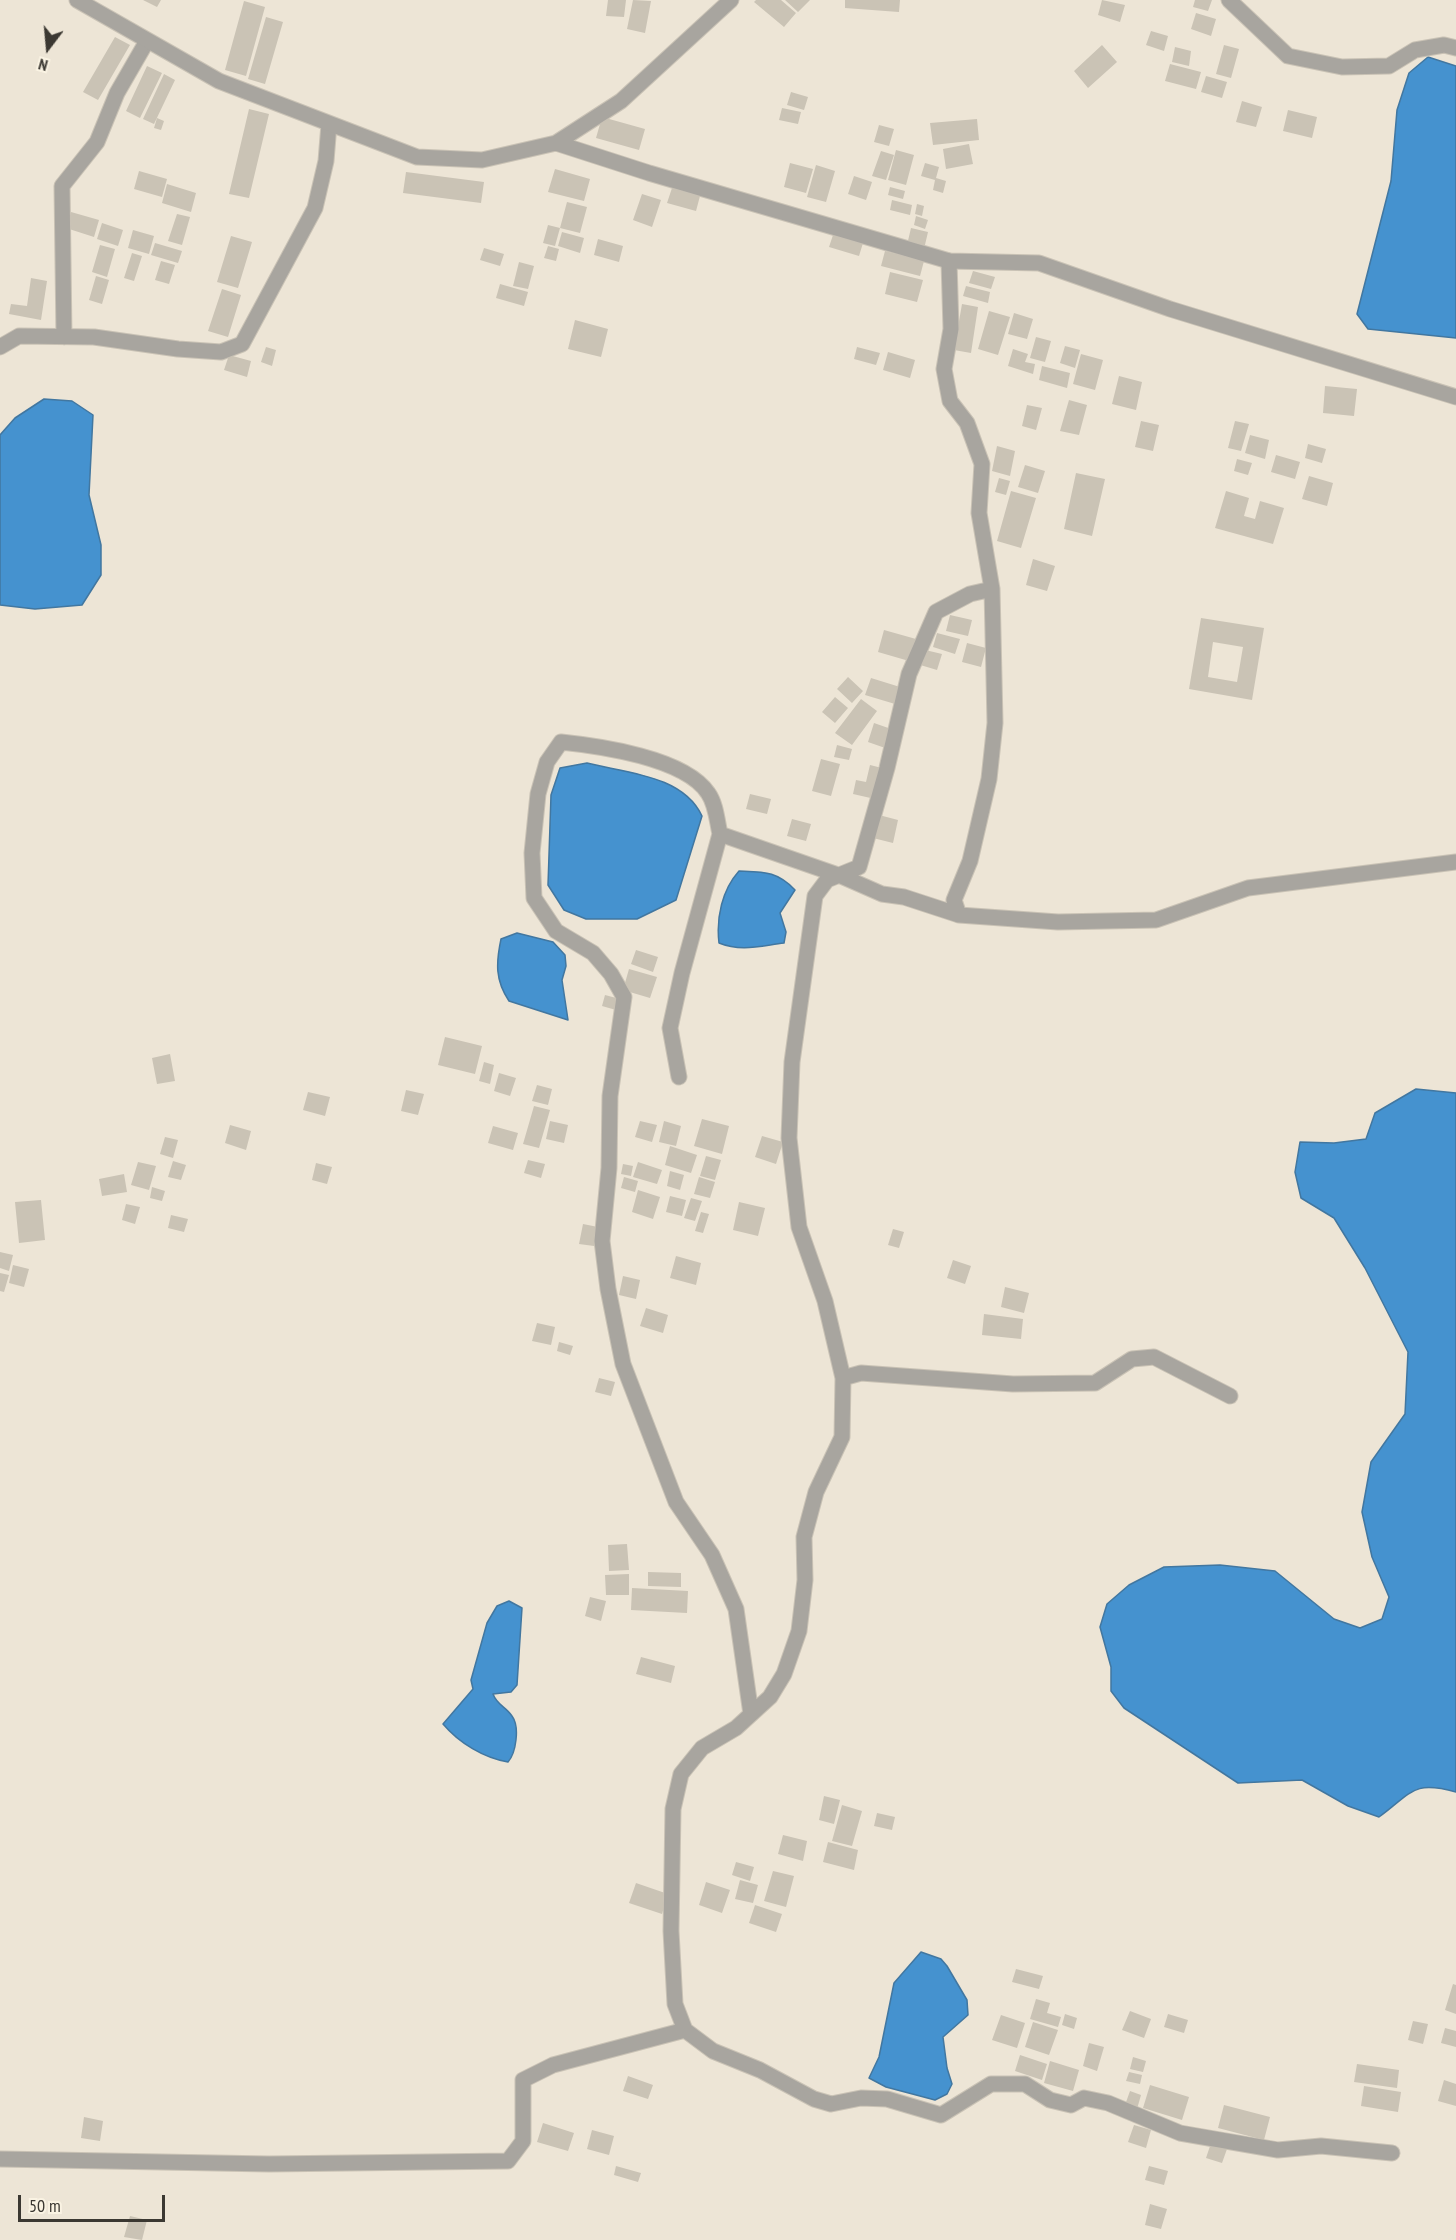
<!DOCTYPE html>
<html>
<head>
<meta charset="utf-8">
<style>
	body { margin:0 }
	#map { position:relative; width:1456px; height:2240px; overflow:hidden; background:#ede5d6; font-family:"PT Sans Narrow",sans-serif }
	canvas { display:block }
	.north { position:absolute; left:18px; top:18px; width:60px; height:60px; -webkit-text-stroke:4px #faf3e3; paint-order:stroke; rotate:196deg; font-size:16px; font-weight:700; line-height:24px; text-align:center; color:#3b3832 }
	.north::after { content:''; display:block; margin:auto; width:21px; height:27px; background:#3b3832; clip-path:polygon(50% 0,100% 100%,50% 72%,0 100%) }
	.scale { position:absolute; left:18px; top:2195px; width:147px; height:27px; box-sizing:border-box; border:3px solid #3b3832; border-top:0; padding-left:8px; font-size:18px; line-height:21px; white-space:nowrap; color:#3b3832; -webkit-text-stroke:4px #faf3e3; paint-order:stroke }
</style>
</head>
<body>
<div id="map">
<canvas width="1456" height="2240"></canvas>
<div class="north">N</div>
<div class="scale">50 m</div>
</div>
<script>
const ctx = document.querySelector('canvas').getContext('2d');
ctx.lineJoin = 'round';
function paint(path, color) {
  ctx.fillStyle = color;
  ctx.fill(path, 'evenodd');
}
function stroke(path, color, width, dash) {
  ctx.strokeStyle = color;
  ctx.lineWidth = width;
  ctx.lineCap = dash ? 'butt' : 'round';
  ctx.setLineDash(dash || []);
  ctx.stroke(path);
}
const water = new Path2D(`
	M 1428,57 L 1456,66 L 1456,338 L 1368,329 L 1357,314 L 1391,181 L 1397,110 L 1409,73 Z
	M 44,399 L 72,401 L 93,415 L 89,495 L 101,545 L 101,575 L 82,605 L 35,609 L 0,605 L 0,435 L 15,418 Z
	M 587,763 C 626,773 683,775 702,816 L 676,900 L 637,919 L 586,919 L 564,910 L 548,885 L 551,795 L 560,768 Z
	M 739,871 C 764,872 777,871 795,890 L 780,913 L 786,932 L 784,943 C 760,946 741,952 719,943 C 716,918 722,890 739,871 Z
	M 517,933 L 553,942 L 565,955 L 566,966 L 562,980 L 568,1020 L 509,1001 C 495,980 496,963 501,939 Z
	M 1416,1089 L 1456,1093 L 1456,1792 C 1412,1780 1412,1793 1379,1817 L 1348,1806 L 1302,1780 L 1238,1783 L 1124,1708 L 1111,1691 L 1111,1667 L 1100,1627 L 1107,1604 L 1129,1585 L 1164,1567 L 1220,1565 L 1275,1571 L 1334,1619 L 1360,1628 L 1382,1619 L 1389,1597 L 1372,1557 L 1362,1512 L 1371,1462 L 1405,1414 L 1408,1352 L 1365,1268 L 1334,1218 L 1301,1198 L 1295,1172 L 1300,1142 L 1334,1143 L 1366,1139 L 1375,1113 Z
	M 509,1601 L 522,1608 L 517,1685 L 511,1692 L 493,1694 C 497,1705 506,1707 512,1716 C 520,1727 516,1753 508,1762 C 484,1758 459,1743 443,1724 L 473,1689 L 471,1680 L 487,1623 L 497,1606 Z
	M 921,1952 L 941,1959 L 947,1966 L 967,2000 L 968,2015 L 943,2037 L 947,2068 L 952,2084 L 947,2094 L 935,2100 L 886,2087 L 869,2078 L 879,2057 L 894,1983 Z`);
paint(water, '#4592cf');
stroke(water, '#4277a0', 1.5);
paint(new Path2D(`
	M 143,0 L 161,0 L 157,7 Z
	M 608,0 L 626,0 L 624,17 L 606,16 Z
	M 633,0 L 651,1 L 645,33 L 627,29 Z
	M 756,0 L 781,0 L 796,13 L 784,27 L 754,2 Z
	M 785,0 L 810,0 L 798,12 Z
	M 845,0 L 900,0 L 899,12 L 845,8 Z
	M 1102,0 L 1125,5 L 1120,22 L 1098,15 Z
	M 1195,0 L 1212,0 L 1208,11 L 1193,7 Z
	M 244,1 L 265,7 L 246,76 L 225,70 Z
	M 1196,13 L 1216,19 L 1211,36 L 1191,29 Z
	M 266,17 L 283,22 L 265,84 L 248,79 Z
	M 1151,31 L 1168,36 L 1164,51 L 1146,45 Z
	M 115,37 L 130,45 L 98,100 L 83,92 Z
	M 1102,45 L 1117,62 L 1088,88 L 1074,71 Z
	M 1224,45 L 1239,49 L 1231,78 L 1216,74 Z
	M 1175,47 L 1191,51 L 1189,66 L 1172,62 Z
	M 1170,64 L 1201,72 L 1196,89 L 1165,81 Z
	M 147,66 L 162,73 L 140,118 L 126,111 Z
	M 164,74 L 175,80 L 154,124 L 143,119 Z
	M 1206,76 L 1227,82 L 1222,98 L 1201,92 Z
	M 791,92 L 808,97 L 804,110 L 787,105 Z
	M 1242,101 L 1262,107 L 1256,127 L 1236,122 Z
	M 782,108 L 801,112 L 798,124 L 779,120 Z
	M 249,109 L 269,114 L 249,198 L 229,194 Z
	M 1288,110 L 1317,117 L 1312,138 L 1283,131 Z
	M 602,117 L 645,129 L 639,150 L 596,138 Z
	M 157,118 L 164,121 L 161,130 L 154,128 Z
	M 977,119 L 979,140 L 933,145 L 930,123 Z
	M 879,125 L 894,129 L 889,146 L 874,142 Z
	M 969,144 L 973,164 L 946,169 L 943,149 Z
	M 896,150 L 914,155 L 906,185 L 888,180 Z
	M 881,151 L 894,155 L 886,180 L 872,176 Z
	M 790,163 L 813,169 L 806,193 L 784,187 Z
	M 925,163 L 939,167 L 936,178 L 946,181 L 943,193 L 933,190 L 935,180 L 921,176 Z
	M 816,165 L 835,171 L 826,202 L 807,197 Z
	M 555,169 L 590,179 L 584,201 L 548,192 Z
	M 139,171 L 167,179 L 162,197 L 134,189 Z
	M 406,172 L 484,182 L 481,203 L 403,193 Z
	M 854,176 L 872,182 L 866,200 L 848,194 Z
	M 167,184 L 196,193 L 191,212 L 162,203 Z
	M 890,187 L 905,191 L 903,199 L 888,195 Z
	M 672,188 L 700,196 L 696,211 L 667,203 Z
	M 642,194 L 661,200 L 652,227 L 633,220 Z
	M 892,200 L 912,205 L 910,215 L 890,210 Z
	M 567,202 L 587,207 L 580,233 L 560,228 Z
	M 917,204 L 924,206 L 922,216 L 915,214 Z
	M 71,212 L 99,220 L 94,237 L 66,228 Z
	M 177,214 L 190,217 L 182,245 L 168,241 Z
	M 916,216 L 928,220 L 925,229 L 914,225 Z
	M 102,223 L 123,230 L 118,246 L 97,239 Z
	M 548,225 L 560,228 L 555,246 L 543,243 Z
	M 911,228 L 928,232 L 924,249 L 907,245 Z
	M 133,230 L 154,236 L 149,254 L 128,248 Z
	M 562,232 L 584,238 L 580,253 L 558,246 Z
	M 833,235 L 863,243 L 859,256 L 829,247 Z
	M 231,236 L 252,242 L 238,288 L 217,282 Z
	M 598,239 L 623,246 L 619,262 L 594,255 Z
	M 155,243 L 182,251 L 178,263 L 151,255 Z
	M 100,245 L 115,249 L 107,277 L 92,272 Z
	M 548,246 L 559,249 L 556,261 L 544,258 Z
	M 484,248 L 504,254 L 500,266 L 480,260 Z
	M 885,251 L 924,261 L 920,276 L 881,266 Z
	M 132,253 L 142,256 L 134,281 L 124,278 Z
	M 161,261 L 175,265 L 169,284 L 155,280 Z
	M 519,262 L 534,266 L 528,289 L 513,286 Z
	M 973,271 L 995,277 L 991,289 L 969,283 Z
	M 890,272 L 923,280 L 917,302 L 885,294 Z
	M 96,276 L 109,280 L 102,304 L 89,300 Z
	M 31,278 L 47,281 L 41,320 L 9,314 L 11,304 L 27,306 Z
	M 500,284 L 528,292 L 524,306 L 496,298 Z
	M 966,286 L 990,292 L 988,303 L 963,296 Z
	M 222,289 L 241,295 L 228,337 L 208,331 Z
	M 962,304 L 978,307 L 971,353 L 954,350 Z
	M 989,311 L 1010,317 L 998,355 L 978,349 Z
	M 1014,313 L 1033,319 L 1027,339 L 1008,334 Z
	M 575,320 L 608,329 L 601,357 L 568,349 Z
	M 1036,337 L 1051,341 L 1045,362 L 1030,358 Z
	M 1065,346 L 1080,350 L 1075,368 L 1060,363 Z
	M 266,347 L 276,350 L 272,366 L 261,362 Z
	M 857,347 L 880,353 L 876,365 L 854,359 Z
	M 1013,349 L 1028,354 L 1025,362 L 1035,364 L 1033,374 L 1008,366 Z
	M 888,352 L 915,360 L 910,378 L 883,370 Z
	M 1081,354 L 1103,360 L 1095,390 L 1073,384 Z
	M 229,355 L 251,361 L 247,377 L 224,370 Z
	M 1042,366 L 1070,373 L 1067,388 L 1039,380 Z
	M 1119,376 L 1142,382 L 1136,410 L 1112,404 Z
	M 1325,386 L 1357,389 L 1354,416 L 1323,413 Z
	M 1069,400 L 1087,405 L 1079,435 L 1060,431 Z
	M 1027,405 L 1042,408 L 1036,430 L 1022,426 Z
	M 1141,421 L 1159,425 L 1153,451 L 1135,447 Z
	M 1235,421 L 1249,424 L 1241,451 L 1228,448 Z
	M 1250,435 L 1269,440 L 1265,459 L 1245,453 Z
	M 1308,444 L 1326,449 L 1322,463 L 1305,458 Z
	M 997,446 L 1015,451 L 1010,476 L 992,471 Z
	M 1276,455 L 1300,462 L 1295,479 L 1271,472 Z
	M 1237,459 L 1252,463 L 1248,475 L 1234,471 Z
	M 1025,465 L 1045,471 L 1038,493 L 1018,487 Z
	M 1076,473 L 1105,479 L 1092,536 L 1064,529 Z
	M 1309,476 L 1333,483 L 1327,506 L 1302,499 Z
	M 999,478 L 1010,481 L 1006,495 L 995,492 Z
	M 1011,491 L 1036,498 L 1021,548 L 997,541 Z
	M 1226,491 L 1249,498 L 1244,516 L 1255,519 L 1260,501 L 1284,508 L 1273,544 L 1215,528 Z
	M 1033,559 L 1055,566 L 1047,591 L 1026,585 Z
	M 950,615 L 972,620 L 968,636 L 946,631 Z
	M 1201,618 L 1264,628 L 1252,700 L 1189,689 ZM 1213,642 L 1243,647 L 1237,682 L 1208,677 Z
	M 884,630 L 916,639 L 909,661 L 878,652 Z
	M 937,633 L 960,639 L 955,654 L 933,647 Z
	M 967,643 L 986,648 L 981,667 L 962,662 Z
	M 921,649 L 942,654 L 937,670 L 917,664 Z
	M 848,677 L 863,691 L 852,703 L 837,689 Z
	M 871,678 L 900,687 L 895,704 L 865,695 Z
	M 835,697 L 848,708 L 835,723 L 822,712 Z
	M 861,699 L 877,711 L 852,745 L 835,733 Z
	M 874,723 L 894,730 L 888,749 L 868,742 Z
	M 837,745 L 852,749 L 849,760 L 834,757 Z
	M 821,759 L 840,764 L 831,796 L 812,791 Z
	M 870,765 L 882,768 L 875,799 L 853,794 L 856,780 L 866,782 Z
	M 750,794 L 771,799 L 767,814 L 746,809 Z
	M 879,815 L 898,820 L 893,843 L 873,838 Z
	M 792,819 L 811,824 L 806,841 L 787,836 Z
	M 636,950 L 658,957 L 653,972 L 631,964 Z
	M 629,969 L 657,977 L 650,998 L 623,990 Z
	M 605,995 L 620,999 L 616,1010 L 602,1006 Z
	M 445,1037 L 482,1046 L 475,1074 L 438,1065 Z
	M 170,1054 L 175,1081 L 157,1084 L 152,1058 Z
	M 484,1062 L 494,1065 L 490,1084 L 479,1081 Z
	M 499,1073 L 516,1078 L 510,1096 L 494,1091 Z
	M 537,1085 L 552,1089 L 548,1105 L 532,1101 Z
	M 406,1090 L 424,1094 L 418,1115 L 401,1111 Z
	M 308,1092 L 330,1097 L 325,1116 L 303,1110 Z
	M 534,1106 L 550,1110 L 539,1148 L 523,1144 Z
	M 702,1119 L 729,1126 L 722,1154 L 694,1146 Z
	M 550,1121 L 568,1125 L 564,1143 L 546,1139 Z
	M 640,1121 L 657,1125 L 652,1142 L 635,1137 Z
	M 664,1121 L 681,1126 L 676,1146 L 659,1142 Z
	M 230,1125 L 251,1131 L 246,1150 L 225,1143 Z
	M 493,1126 L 518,1133 L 513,1150 L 488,1143 Z
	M 762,1136 L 783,1142 L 776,1164 L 755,1157 Z
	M 165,1137 L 178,1140 L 173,1158 L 160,1154 Z
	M 670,1146 L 697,1155 L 691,1173 L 665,1165 Z
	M 706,1156 L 721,1160 L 715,1180 L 700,1176 Z
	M 528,1160 L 545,1164 L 541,1178 L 524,1173 Z
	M 173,1161 L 186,1165 L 181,1180 L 168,1177 Z
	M 138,1162 L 156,1166 L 149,1190 L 131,1185 Z
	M 638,1162 L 662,1170 L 657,1184 L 633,1177 Z
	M 316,1163 L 332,1167 L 327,1184 L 312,1180 Z
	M 623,1164 L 633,1166 L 631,1176 L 621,1174 Z
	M 670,1171 L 684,1175 L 680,1190 L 667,1186 Z
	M 124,1174 L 127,1192 L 102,1196 L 99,1179 Z
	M 624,1177 L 638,1181 L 635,1192 L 621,1188 Z
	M 699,1177 L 715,1182 L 710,1198 L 694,1194 Z
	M 152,1187 L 165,1191 L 162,1201 L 150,1198 Z
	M 638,1190 L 660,1197 L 653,1219 L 632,1212 Z
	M 670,1196 L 686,1200 L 682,1216 L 666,1212 Z
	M 691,1198 L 702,1201 L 695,1221 L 684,1218 Z
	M 41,1200 L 45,1240 L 19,1243 L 15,1202 Z
	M 739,1202 L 765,1208 L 758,1236 L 733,1230 Z
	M 126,1204 L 140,1207 L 135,1224 L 122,1220 Z
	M 701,1212 L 709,1214 L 703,1233 L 695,1231 Z
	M 171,1215 L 188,1219 L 184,1232 L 168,1228 Z
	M 583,1224 L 598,1227 L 594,1246 L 579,1244 Z
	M 893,1229 L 904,1232 L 899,1248 L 888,1245 Z
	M 0,1252 L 13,1255 L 9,1271 L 0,1268 Z
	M 676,1256 L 701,1263 L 696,1285 L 670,1278 Z
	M 953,1260 L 971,1266 L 965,1284 L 947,1278 Z
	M 13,1265 L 29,1269 L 24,1287 L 9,1283 Z
	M 0,1273 L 9,1275 L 4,1292 L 0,1291 Z
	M 623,1276 L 640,1280 L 636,1299 L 619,1295 Z
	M 1005,1287 L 1029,1293 L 1024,1313 L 1001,1307 Z
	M 646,1308 L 668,1315 L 663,1333 L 640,1326 Z
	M 984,1314 L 1023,1319 L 1021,1339 L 982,1335 Z
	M 537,1323 L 555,1327 L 551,1345 L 532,1341 Z
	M 559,1342 L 573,1346 L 570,1355 L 557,1351 Z
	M 599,1378 L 615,1382 L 611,1396 L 595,1392 Z
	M 627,1544 L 629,1570 L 609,1571 L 608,1545 Z
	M 648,1572 L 681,1573 L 681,1587 L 648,1586 Z
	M 629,1574 L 629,1595 L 606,1595 L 605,1575 Z
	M 632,1588 L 688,1591 L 687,1613 L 631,1610 Z
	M 590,1597 L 606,1601 L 601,1621 L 585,1616 Z
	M 641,1657 L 675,1666 L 671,1683 L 636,1674 Z
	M 824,1796 L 840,1800 L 834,1824 L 819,1820 Z
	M 842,1805 L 862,1811 L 852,1846 L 832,1841 Z
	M 877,1813 L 895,1817 L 892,1830 L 874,1826 Z
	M 783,1835 L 807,1841 L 803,1861 L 778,1854 Z
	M 828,1842 L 858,1850 L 854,1870 L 823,1862 Z
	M 736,1862 L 754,1867 L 750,1881 L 732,1875 Z
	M 773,1871 L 794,1876 L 786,1907 L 764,1901 Z
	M 740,1880 L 758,1885 L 753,1903 L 735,1899 Z
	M 706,1882 L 730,1890 L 722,1913 L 699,1905 Z
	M 636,1883 L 668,1894 L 662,1914 L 629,1903 Z
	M 755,1905 L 782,1914 L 776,1932 L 749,1923 Z
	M 1016,1969 L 1043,1976 L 1039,1989 L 1012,1982 Z
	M 1453,1984 L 1456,1985 L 1456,2014 L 1445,2010 Z
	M 1036,1999 L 1050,2003 L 1047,2013 L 1061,2017 L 1058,2027 L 1030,2019 Z
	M 1130,2011 L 1151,2019 L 1144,2038 L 1122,2030 Z
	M 1065,2014 L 1077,2018 L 1074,2029 L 1062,2025 Z
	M 1168,2014 L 1188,2020 L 1184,2033 L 1164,2027 Z
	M 1001,2015 L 1025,2023 L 1017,2048 L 992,2040 Z
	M 1413,2021 L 1428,2024 L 1423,2044 L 1408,2040 Z
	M 1033,2022 L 1058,2030 L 1049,2055 L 1025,2047 Z
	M 1445,2028 L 1456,2031 L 1456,2047 L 1441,2043 Z
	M 1089,2043 L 1104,2047 L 1097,2071 L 1083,2066 Z
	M 1020,2055 L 1047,2064 L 1042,2080 L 1015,2071 Z
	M 1133,2057 L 1146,2061 L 1143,2072 L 1130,2069 Z
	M 1050,2061 L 1079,2070 L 1073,2091 L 1044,2083 Z
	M 1357,2064 L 1399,2070 L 1397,2088 L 1354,2082 Z
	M 1129,2072 L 1142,2075 L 1140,2084 L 1126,2081 Z
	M 628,2076 L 653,2085 L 648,2099 L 623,2091 Z
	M 1444,2080 L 1456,2084 L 1456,2106 L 1438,2101 Z
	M 1150,2085 L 1189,2097 L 1182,2120 L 1143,2108 Z
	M 1364,2086 L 1401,2092 L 1398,2112 L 1361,2106 Z
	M 1130,2091 L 1141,2095 L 1137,2109 L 1125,2105 Z
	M 1224,2105 L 1270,2117 L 1264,2140 L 1218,2128 Z
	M 84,2117 L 103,2121 L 100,2141 L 81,2138 Z
	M 543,2123 L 574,2133 L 568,2151 L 537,2142 Z
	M 1134,2125 L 1151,2130 L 1146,2148 L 1128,2142 Z
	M 592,2130 L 614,2136 L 609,2155 L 587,2149 Z
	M 1211,2143 L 1227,2149 L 1222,2163 L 1206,2158 Z
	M 616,2166 L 641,2173 L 638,2182 L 614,2175 Z
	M 1149,2166 L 1168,2171 L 1164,2185 L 1145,2180 Z
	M 1150,2204 L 1167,2209 L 1161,2229 L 1145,2225 Z
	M 130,2216 L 147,2220 L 142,2240 L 124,2237 Z`), '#cac3b5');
const minor = new Path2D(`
	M 1229,0 L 1288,56 L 1342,67 L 1389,66 L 1415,50 L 1444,45 L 1456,48
	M 949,261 L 951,329 L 944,369 L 950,401 L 967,423 L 982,464 L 979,513 L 992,589 L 995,723 L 989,779 L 970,861 L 954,900 L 959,915 L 1058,922 L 1156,920 L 1248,888 L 1456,862
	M 64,337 L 62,186 L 97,142 L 117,93 L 147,41
	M 0,347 L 19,336 L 94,337 L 178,349 L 221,352 L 242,344 L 315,208 L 326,161 L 329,124
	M 992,589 L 970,594 L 936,612 L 909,674 L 887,768 L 859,867 L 827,880 L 815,896 L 792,1062 L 789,1138 L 799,1227 L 825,1301 L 843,1378 L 842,1437 L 816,1492 L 804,1537 L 805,1580 L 799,1631 L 784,1674 L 770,1697 L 736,1728 L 702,1748 L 681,1774 L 673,1809 L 671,1931 L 675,2004 L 685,2030 L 713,2051 L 760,2070 L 814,2099 L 831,2104 L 861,2098 L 887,2099 L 941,2115 L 991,2084 L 1025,2084 L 1050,2100 L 1071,2105 L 1084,2098 L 1108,2103 L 1180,2133 L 1278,2150 L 1321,2146 L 1392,2153
	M 679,1077 L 670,1028 L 682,973 L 720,834
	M 843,1378 L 861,1373 L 1013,1384 L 1095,1383 L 1132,1359 L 1154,1357 L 1230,1396
	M 751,1714 L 736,1609 L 712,1555 L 676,1502 L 623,1364 L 608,1289 L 602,1241 L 609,1168 L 610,1096 L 624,997 L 611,974 L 593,953 L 556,931 L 534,898 L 532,853 L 538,794 L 547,762 L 561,742 C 600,746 685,758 708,793 C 716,804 717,821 720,834 L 841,876 L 882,894 L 904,897 L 959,915
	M 0,2159 L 269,2164 L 508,2161 L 523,2141 L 523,2080 L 553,2065 L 685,2030`);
const tertiary = new Path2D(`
	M 77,0 L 219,81 L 417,157 L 482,160 L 556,143 L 621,101 L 731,0
	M 556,143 L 649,173 L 949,261 L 1039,263 L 1170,309 L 1456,397`);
stroke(minor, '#c9c2b5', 17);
stroke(tertiary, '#c9c2b5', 17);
stroke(minor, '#a8a59f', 15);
stroke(tertiary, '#a8a59f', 15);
</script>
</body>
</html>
